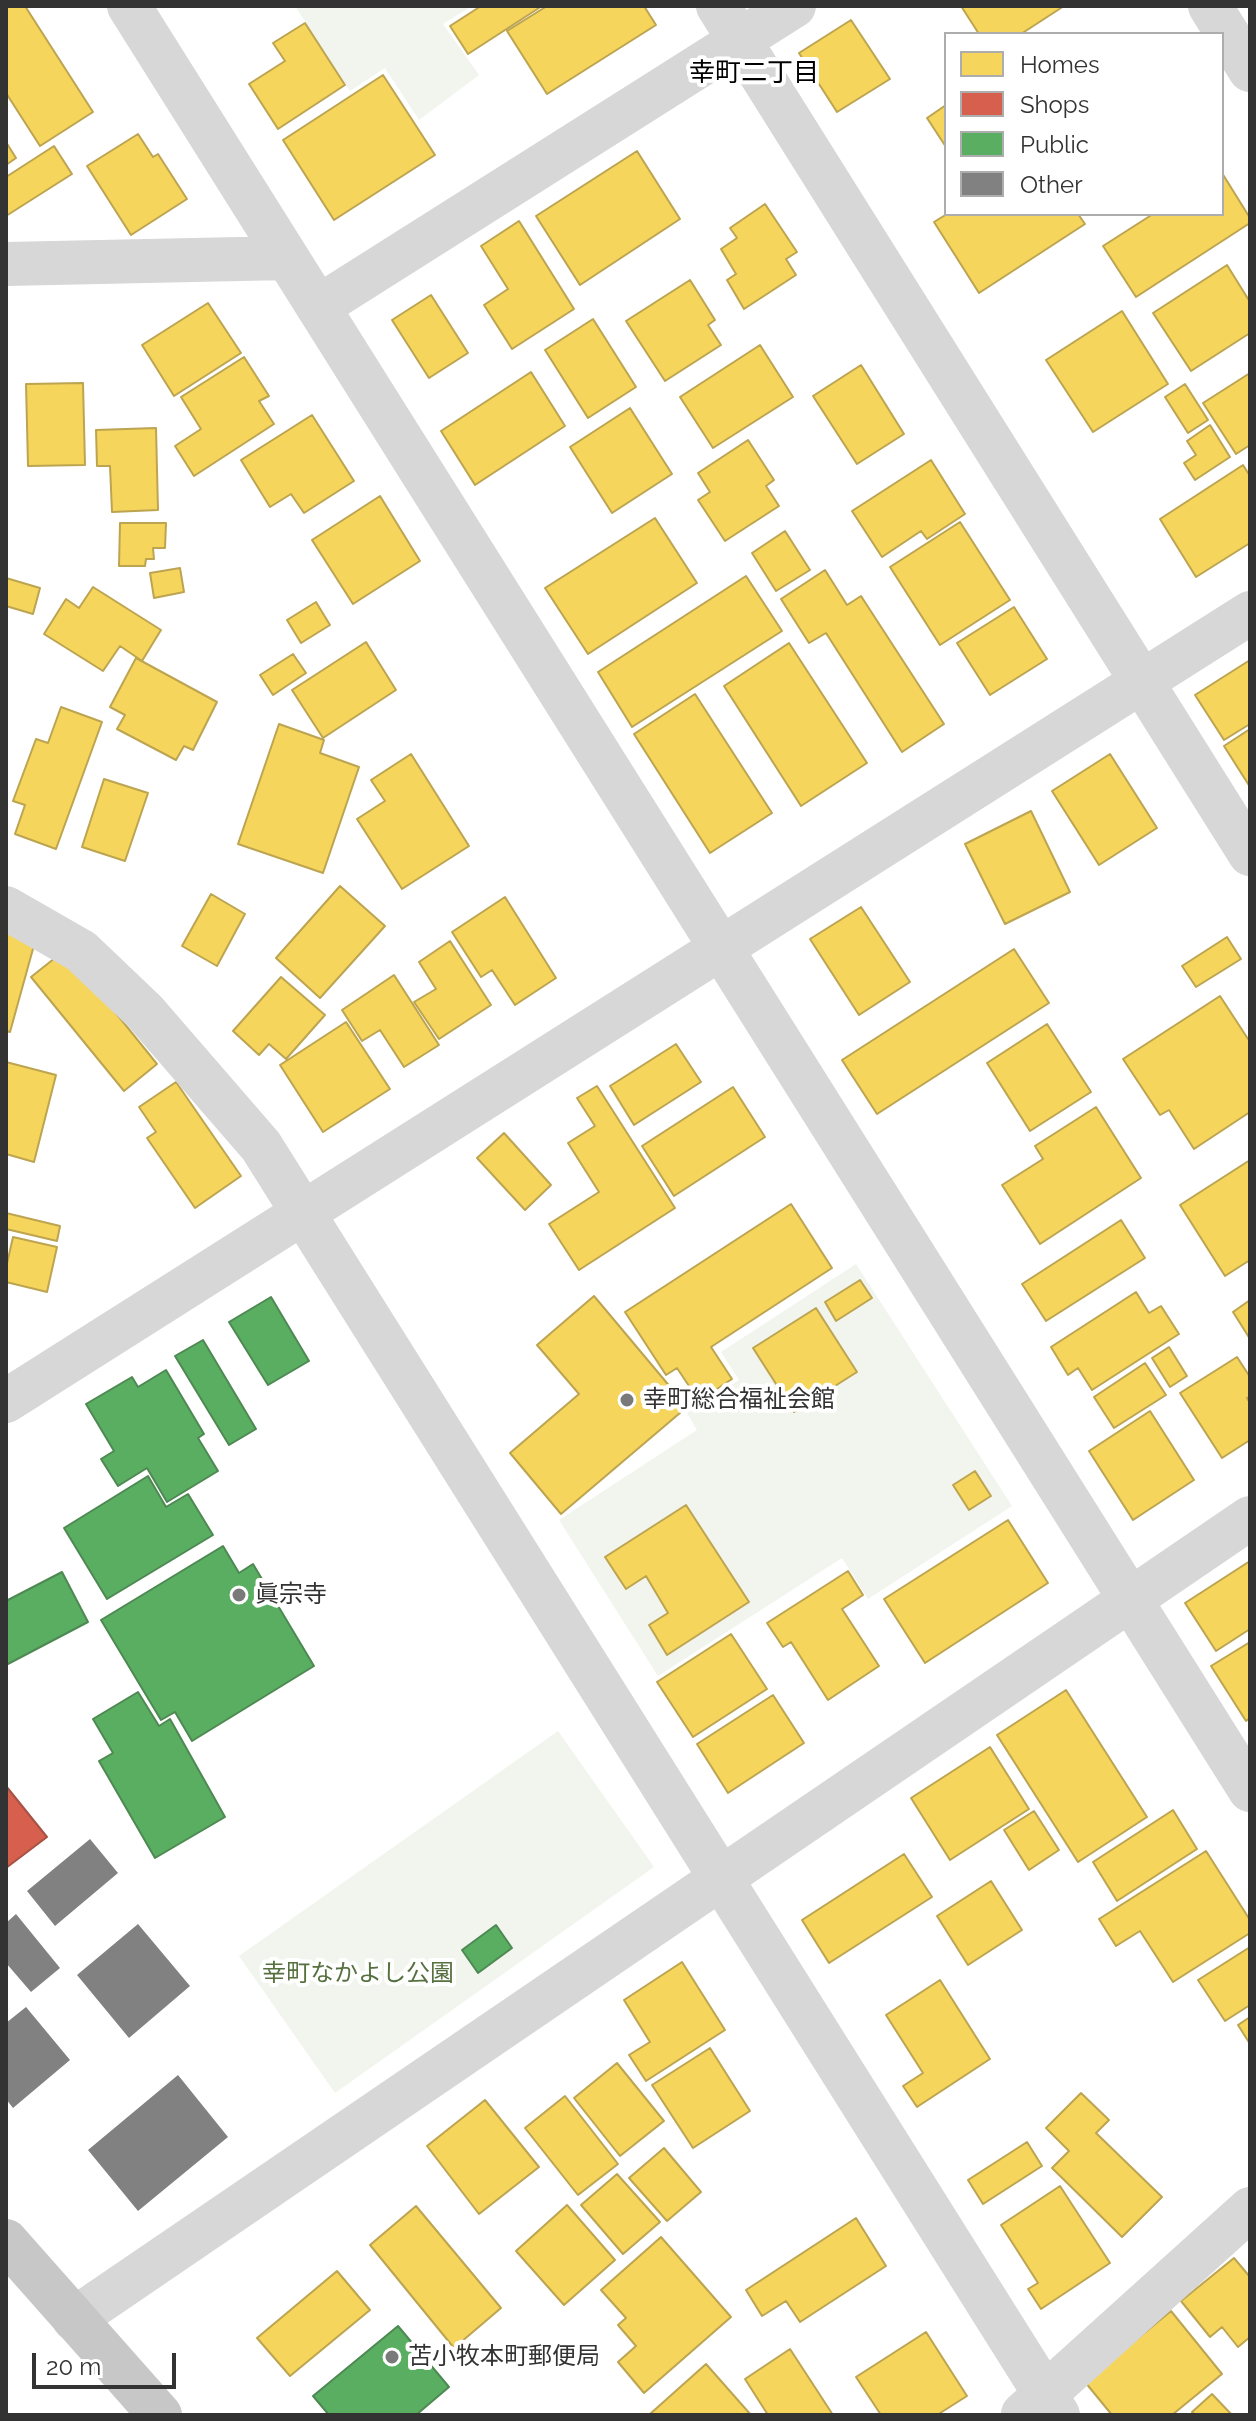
<!DOCTYPE html>
<html>
<head>
<meta charset="utf-8">
<style>
	body { margin:0 }
	#map { position:relative; width:1256px; height:2421px; overflow:hidden; background:#fff; font-family:Raleway,sans-serif }
	canvas { display:block }
	.frame { position:absolute; inset:0; border:8px solid #333; pointer-events:none }
	.legend { position:absolute; left:944px; top:32px; width:280px; height:184px; box-sizing:border-box; background:#fff; border:2px solid #adadad; margin:0; padding:10px 14px; list-style:none; font-size:24px; color:#333 }
	.legend li { display:flex; align-items:center; gap:16px; height:40px }
	.legend b { width:40px; border:2px solid #adadad }
	.scale { position:absolute; left:32px; top:2353px; width:144px; height:36px; box-sizing:border-box; border:4px solid #333; border-top:0; padding-left:10px; font-size:24px; line-height:28px; white-space:nowrap; color:#333; -webkit-text-stroke:6px #fff; paint-order:stroke }
</style>
</head>
<body>
<div id="map">
<canvas width="1256" height="2421"></canvas>
<div class="frame"></div>
<ul class="legend">
<li><b style="height:22px;background:#f6d55c"></b>Homes</li>
<li><b style="height:22px;background:#d6604d"></b>Shops</li>
<li><b style="height:22px;background:#5aae61"></b>Public</li>
<li><b style="height:22px;background:#818181"></b>Other</li>
</ul>
<div class="scale">20 m</div>
</div>
<script>
const ctx = document.querySelector('canvas').getContext('2d');
ctx.lineJoin = 'round';
function paint(path, color) {
  ctx.fillStyle = color;
  ctx.fill(path, 'evenodd');
}
function stroke(path, color, width, dash) {
  ctx.strokeStyle = color;
  ctx.lineWidth = width;
  ctx.lineCap = dash ? 'butt' : 'round';
  ctx.setLineDash(dash || []);
  ctx.stroke(path);
}
function write(font, color, halo, rows, align = 'center') {
  ctx.font = font + ' Raleway,"Noto Sans JP",sans-serif';
  ctx.lineWidth = 8;
  ctx.setLineDash([]);
  ctx.textBaseline = 'middle';
  ctx.strokeStyle = halo;
  ctx.fillStyle = color;
  for (const [text, x, y, turn = 0] of rows) {
    ctx.save();
    ctx.translate(x, y);
    ctx.rotate((+turn || 0) * Math.PI / 180);
    ctx.textAlign = isNaN(turn) ? turn : align;
    if (halo) ctx.strokeText(text, 0, 0);
    ctx.fillText(text, 0, 0);
    ctx.restore();
  }
}
paint(new Path2D(`
	M 295,6 L 472,6 L 443,24 L 479,75 L 419,120 L 385,68 L 350,91 Z
	M 856,1264 L 1012,1506 L 868,1599 L 842,1558 L 658,1676 L 559,1520 L 697,1430 L 687,1413 L 739,1380 L 721,1352 Z
	M 558,1731 L 654,1867 L 335,2093 L 239,1956 Z`), '#f1f5ed');
const homes = new Path2D(`
	M 6,6 L 25,6 L 93,112 L 40,146 L 6,93 Z
	M 481,6 L 542,6 L 468,54 L 450,26 Z
	M 547,6 L 644,6 L 656,25 L 547,94 L 507,31 Z
	M 961,6 L 1064,6 L 1021,34 L 979,34 Z
	M 851,20 L 890,79 L 837,112 L 799,53 Z
	M 305,23 L 345,85 L 278,129 L 249,84 L 285,61 L 273,43 Z
	M 383,75 L 435,155 L 334,220 L 283,140 Z
	M 946,105 L 946,147 L 927,118 Z
	M 138,134 L 153,157 L 158,154 L 187,199 L 131,235 L 87,166 Z
	M 6,142 L 16,158 L 6,165 Z
	M 54,146 L 72,174 L 6,216 L 6,177 Z
	M 637,151 L 680,219 L 580,285 L 536,216 Z
	M 1222,173 L 1250,218 L 1250,223 L 1136,297 L 1103,246 L 1153,214 L 1222,214 Z
	M 765,204 L 797,252 L 786,259 L 796,275 L 744,309 L 727,280 L 736,274 L 721,249 L 737,238 L 730,228 Z
	M 947,214 L 1078,214 L 1085,224 L 979,293 L 934,222 Z
	M 519,221 L 574,309 L 512,349 L 484,305 L 508,289 L 481,246 Z
	M 1227,265 L 1250,302 L 1250,333 L 1191,371 L 1153,313 Z
	M 690,280 L 715,320 L 708,325 L 721,345 L 665,381 L 626,321 Z
	M 431,295 L 468,353 L 429,378 L 392,320 Z
	M 208,303 L 241,353 L 174,396 L 142,345 Z
	M 1122,311 L 1168,384 L 1093,432 L 1046,360 Z
	M 593,319 L 636,387 L 588,418 L 545,350 Z
	M 760,345 L 793,397 L 713,448 L 680,397 Z
	M 244,357 L 269,396 L 259,401 L 274,424 L 194,476 L 175,446 L 201,429 L 181,397 Z
	M 861,365 L 904,434 L 857,464 L 813,396 Z
	M 531,372 L 565,426 L 475,485 L 441,431 Z
	M 1250,373 L 1250,445 L 1236,454 L 1203,403 Z
	M 83,383 L 85,465 L 28,466 L 26,384 Z
	M 1185,384 L 1208,420 L 1188,433 L 1165,397 Z
	M 630,408 L 672,474 L 612,513 L 570,447 Z
	M 312,415 L 354,481 L 304,513 L 291,494 L 270,507 L 241,460 Z
	M 1210,425 L 1230,457 L 1195,480 L 1184,463 L 1196,455 L 1187,441 Z
	M 156,428 L 158,510 L 112,512 L 110,466 L 97,466 L 96,430 Z
	M 748,440 L 774,480 L 766,486 L 779,506 L 725,541 L 698,500 L 710,492 L 698,473 Z
	M 931,460 L 965,514 L 927,539 L 921,531 L 882,557 L 852,511 Z
	M 1243,465 L 1250,476 L 1250,543 L 1196,577 L 1160,519 Z
	M 380,496 L 420,561 L 353,604 L 312,540 Z
	M 655,518 L 697,583 L 588,654 L 545,588 Z
	M 960,522 L 1010,600 L 940,645 L 890,567 Z
	M 120,523 L 166,523 L 165,548 L 153,548 L 154,559 L 146,559 L 145,566 L 119,566 Z
	M 785,531 L 810,570 L 776,591 L 752,553 Z
	M 180,568 L 184,592 L 154,598 L 150,573 Z
	M 825,570 L 847,605 L 861,596 L 944,724 L 902,752 L 826,633 L 809,643 L 781,599 Z
	M 746,576 L 782,631 L 632,727 L 598,672 Z
	M 6,578 L 40,588 L 33,614 L 6,606 Z
	M 93,587 L 161,630 L 142,661 L 120,646 L 103,671 L 44,634 L 66,599 L 79,608 Z
	M 316,602 L 330,625 L 301,643 L 287,620 Z
	M 1014,607 L 1047,659 L 990,695 L 957,643 Z
	M 366,642 L 396,690 L 323,738 L 292,690 Z
	M 789,643 L 867,763 L 801,806 L 724,686 Z
	M 293,654 L 306,673 L 273,695 L 260,675 Z
	M 136,658 L 217,702 L 193,750 L 184,746 L 176,760 L 117,729 L 125,715 L 110,707 Z
	M 1250,660 L 1250,724 L 1224,740 L 1195,695 Z
	M 695,694 L 772,813 L 710,853 L 634,734 Z
	M 61,707 L 102,722 L 56,849 L 15,834 L 25,805 L 13,801 L 36,739 L 48,743 Z
	M 279,724 L 324,740 L 320,753 L 359,767 L 323,873 L 238,844 Z
	M 1250,729 L 1250,787 L 1224,746 Z
	M 411,754 L 469,846 L 402,889 L 357,819 L 385,801 L 371,780 Z
	M 1110,754 L 1157,828 L 1099,865 L 1052,791 Z
	M 104,779 L 148,793 L 125,861 L 82,847 Z
	M 1031,811 L 1070,892 L 1005,924 L 965,844 Z
	M 340,886 L 385,926 L 320,998 L 276,958 Z
	M 211,894 L 245,914 L 217,966 L 182,946 Z
	M 505,897 L 556,978 L 515,1005 L 492,970 L 481,977 L 452,932 Z
	M 861,907 L 910,982 L 859,1015 L 810,939 Z
	M 6,930 L 36,938 L 10,1032 L 6,1031 Z
	M 1227,937 L 1241,959 L 1196,987 L 1182,966 Z
	M 450,941 L 491,1005 L 439,1039 L 414,1002 L 436,989 L 419,962 Z
	M 1014,949 L 1049,1003 L 877,1114 L 842,1060 Z
	M 65,950 L 157,1064 L 124,1091 L 31,977 Z
	M 394,975 L 439,1045 L 404,1067 L 380,1030 L 362,1041 L 342,1010 Z
	M 281,977 L 325,1015 L 286,1059 L 269,1044 L 259,1055 L 233,1031 Z
	M 1220,996 L 1250,1042 L 1250,1112 L 1194,1149 L 1169,1110 L 1160,1115 L 1123,1059 Z
	M 346,1022 L 390,1089 L 323,1132 L 280,1065 Z
	M 1047,1024 L 1091,1092 L 1030,1131 L 987,1063 Z
	M 676,1044 L 701,1082 L 634,1125 L 610,1086 Z
	M 6,1062 L 56,1075 L 34,1162 L 6,1154 Z
	M 176,1082 L 241,1176 L 195,1208 L 147,1138 L 156,1132 L 139,1107 Z
	M 597,1086 L 675,1208 L 579,1270 L 549,1224 L 599,1192 L 568,1143 L 595,1126 L 577,1098 Z
	M 733,1087 L 765,1137 L 674,1196 L 642,1146 Z
	M 1096,1107 L 1141,1178 L 1040,1244 L 1002,1185 L 1043,1159 L 1035,1146 Z
	M 504,1133 L 551,1185 L 525,1210 L 477,1158 Z
	M 1250,1160 L 1250,1260 L 1225,1276 L 1180,1205 Z
	M 791,1204 L 832,1268 L 711,1347 L 732,1379 L 699,1401 L 677,1368 L 666,1375 L 625,1312 Z
	M 6,1213 L 60,1226 L 57,1241 L 6,1229 Z
	M 1121,1220 L 1145,1258 L 1046,1321 L 1022,1284 Z
	M 13,1237 L 57,1247 L 47,1292 L 6,1282 L 6,1268 Z
	M 860,1280 L 872,1298 L 836,1321 L 825,1302 Z
	M 1136,1292 L 1149,1313 L 1161,1306 L 1179,1334 L 1092,1390 L 1078,1368 L 1068,1375 L 1051,1347 Z
	M 594,1296 L 687,1407 L 561,1514 L 510,1453 L 579,1394 L 537,1345 Z
	M 1250,1300 L 1250,1339 L 1233,1312 Z
	M 816,1308 L 857,1372 L 794,1412 L 753,1348 Z
	M 1169,1347 L 1187,1376 L 1170,1387 L 1152,1358 Z
	M 1237,1357 L 1250,1377 L 1250,1396 L 1247,1398 L 1250,1403 L 1250,1440 L 1222,1458 L 1180,1393 Z
	M 1145,1363 L 1166,1395 L 1114,1428 L 1094,1397 Z
	M 1150,1411 L 1194,1480 L 1133,1520 L 1089,1451 Z
	M 975,1471 L 991,1496 L 969,1510 L 953,1485 Z
	M 686,1505 L 749,1602 L 667,1655 L 649,1625 L 668,1613 L 646,1576 L 626,1589 L 605,1557 Z
	M 1008,1520 L 1048,1583 L 925,1663 L 884,1599 Z
	M 1250,1561 L 1250,1629 L 1216,1651 L 1185,1603 Z
	M 848,1571 L 863,1595 L 842,1609 L 879,1666 L 828,1700 L 791,1642 L 783,1647 L 767,1623 Z
	M 731,1634 L 767,1689 L 693,1737 L 657,1682 Z
	M 1250,1642 L 1250,1718 L 1246,1721 L 1211,1666 Z
	M 1066,1690 L 1147,1817 L 1078,1862 L 997,1735 Z
	M 773,1695 L 804,1743 L 728,1793 L 697,1744 Z
	M 990,1747 L 1029,1809 L 950,1860 L 911,1798 Z
	M 1173,1810 L 1197,1849 L 1117,1901 L 1093,1862 Z
	M 1034,1811 L 1059,1850 L 1029,1870 L 1004,1830 Z
	M 1206,1851 L 1250,1920 L 1250,1933 L 1173,1982 L 1140,1931 L 1116,1946 L 1099,1919 Z
	M 904,1854 L 932,1897 L 829,1963 L 802,1920 Z
	M 991,1881 L 1022,1930 L 968,1965 L 937,1916 Z
	M 1250,1947 L 1250,2005 L 1225,2021 L 1198,1980 Z
	M 682,1962 L 725,2030 L 646,2081 L 629,2055 L 650,2042 L 624,2000 Z
	M 940,1980 L 990,2059 L 917,2107 L 903,2086 L 923,2073 L 886,2015 Z
	M 1250,2017 L 1250,2044 L 1238,2025 Z
	M 710,2048 L 750,2111 L 693,2148 L 652,2085 Z
	M 617,2063 L 664,2121 L 620,2156 L 574,2098 Z
	M 1081,2093 L 1109,2120 L 1096,2133 L 1162,2197 L 1122,2237 L 1052,2168 L 1069,2151 L 1046,2128 Z
	M 565,2096 L 618,2164 L 578,2195 L 525,2128 Z
	M 485,2100 L 539,2167 L 479,2214 L 427,2146 Z
	M 1027,2142 L 1042,2166 L 983,2204 L 968,2180 Z
	M 664,2148 L 701,2192 L 667,2221 L 629,2178 Z
	M 617,2174 L 660,2222 L 623,2254 L 581,2205 Z
	M 1060,2186 L 1110,2263 L 1041,2309 L 1028,2289 L 1038,2283 L 1001,2225 Z
	M 567,2205 L 615,2260 L 564,2305 L 516,2251 Z
	M 416,2206 L 501,2308 L 454,2348 L 370,2245 Z
	M 856,2218 L 886,2266 L 800,2322 L 786,2301 L 762,2316 L 746,2290 Z
	M 661,2237 L 731,2317 L 644,2393 L 618,2362 L 636,2346 L 618,2325 L 626,2318 L 601,2290 Z
	M 1234,2258 L 1250,2277 L 1250,2337 L 1238,2347 L 1222,2327 L 1210,2337 L 1181,2301 Z
	M 337,2271 L 370,2310 L 290,2376 L 257,2338 Z
	M 1171,2311 L 1222,2374 L 1172,2415 L 1112,2415 L 1085,2382 Z
	M 926,2332 L 967,2396 L 937,2415 L 881,2415 L 856,2377 Z
	M 790,2349 L 833,2415 L 768,2415 L 745,2379 Z
	M 706,2364 L 751,2415 L 650,2415 L 650,2414 Z
	M 1212,2394 L 1232,2415 L 1195,2415 L 1192,2412 Z`);
paint(homes, '#f6d55c');
stroke(homes, '#bca450', 2);
const shops = new Path2D(`
	M 6,1786 L 47,1837 L 6,1868 Z`);
paint(shops, '#d6604d');
stroke(shops, '#a55245', 2);
const public = new Path2D(`
	M 271,1297 L 309,1361 L 268,1385 L 229,1322 Z
	M 203,1340 L 256,1429 L 229,1445 L 175,1356 Z
	M 166,1370 L 204,1434 L 198,1438 L 218,1471 L 167,1502 L 147,1468 L 118,1486 L 101,1459 L 114,1451 L 86,1404 L 132,1377 L 138,1387 Z
	M 148,1476 L 166,1507 L 188,1494 L 213,1535 L 107,1599 L 64,1528 Z
	M 223,1546 L 239,1573 L 253,1564 L 314,1666 L 192,1741 L 175,1712 L 161,1720 L 101,1620 Z
	M 62,1572 L 88,1622 L 6,1665 L 6,1601 Z
	M 138,1692 L 159,1726 L 170,1719 L 225,1817 L 155,1858 L 99,1761 L 113,1753 L 93,1719 Z
	M 496,1925 L 512,1948 L 478,1973 L 462,1950 Z
	M 398,2326 L 449,2387 L 416,2415 L 329,2415 L 313,2396 Z`);
paint(public, '#5aae61');
stroke(public, '#4e8953', 2);
paint(new Path2D(`
	M 90,1839 L 118,1873 L 55,1926 L 27,1891 Z
	M 16,1914 L 60,1968 L 31,1992 L 6,1963 L 6,1923 Z
	M 138,1924 L 190,1986 L 129,2038 L 77,1975 Z
	M 26,2007 L 70,2060 L 13,2108 L 6,2099 L 6,2023 Z
	M 178,2075 L 228,2137 L 138,2211 L 88,2150 Z`), '#818181');
stroke(new Path2D(`
	M 129,6 L 1250,1790
	M 718,6 L 1250,854
	M 6,264 L 287,258
	M 318,307 L 794,6
	M 6,908 L 81,951 L 145,1012 L 261,1146 L 1058,2415
	M 6,1401 L 1250,613
	M 74,2319 L 1250,1518
	M 1023,2414 L 1250,2209`), '#d7d7d7', 44);
stroke(new Path2D(`
	M 1210,6 L 1250,70`), '#d7d7d7', 44);
stroke(new Path2D(`
	M 6,2241 L 160,2415`), '#c7c7c7', 44);
for (const [x, y, r, color] of [
	[627,1400,8,"#7a7a7a"],
	[239,1595,8,"#7a7a7a"],
	[392,2357,8,"#7a7a7a"]
]) {
  const dot = new Path2D();
  dot.arc(x, y, r, 0, 2 * Math.PI);
  ctx.fillStyle = color;
  ctx.fill(dot);
  stroke(dot, '#fff', 3);
}
write('24px', '#333', '#fff', [
	["幸町総合福祉会館",643,1400],
	["眞宗寺",255,1595],
	["苫小牧本町郵便局",408,2357]
], 'left');
write('24px', '#56703f', '#fff', [
	["幸町なかよし公園",358,1974]
]);
write('26px', '#000', '#fff', [
	["幸町二丁目",754,73]
]);
</script>
</body>
</html>
